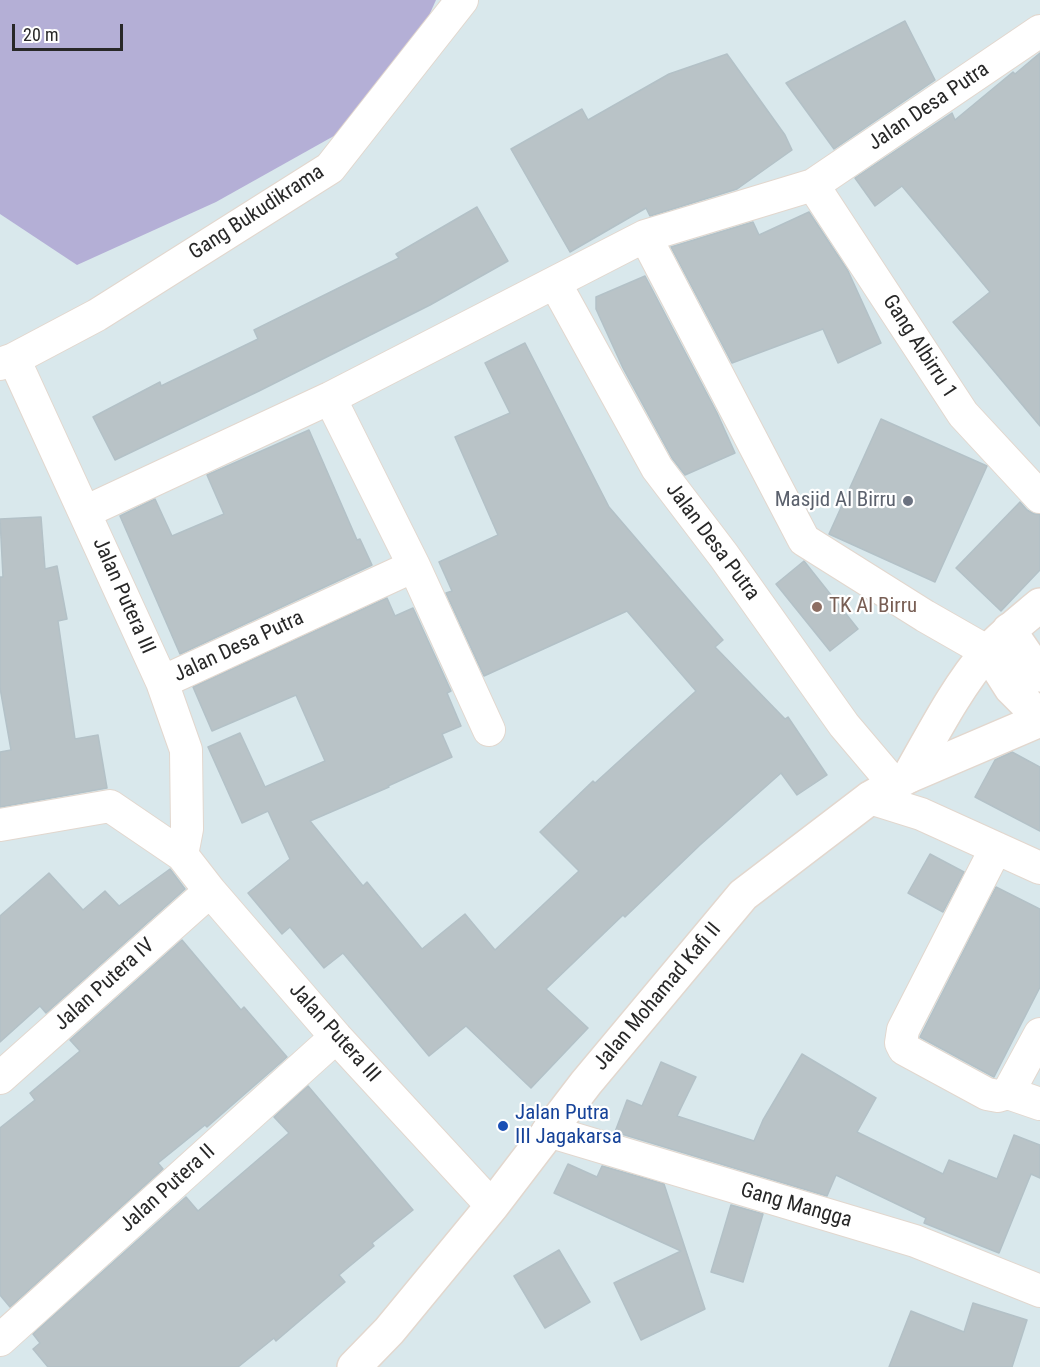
<!DOCTYPE html>
<html>
<head>
<meta charset="utf-8">
<style>
	body { margin:0 }
	#map { position:relative; width:1040px; height:1367px; overflow:hidden; background:#d9e8ec; font-family:"Roboto Condensed",sans-serif }
	canvas { display:block }
	.scale { position:absolute; left:12px; top:24px; width:111px; height:27px; box-sizing:border-box; border:3px solid #282828; border-top:0; padding-left:8px; font-size:18px; line-height:21px; white-space:nowrap; color:#282828; -webkit-text-stroke:4px #fff; paint-order:stroke }
</style>
</head>
<body>
<div id="map">
<canvas width="1040" height="1367"></canvas>
<div class="scale">20 m</div>
</div>
<script>
const ctx = document.querySelector('canvas').getContext('2d');
ctx.lineJoin = 'round';
function paint(path, color) {
  ctx.fillStyle = color;
  ctx.fill(path, 'evenodd');
}
function stroke(path, color, width, dash) {
  ctx.strokeStyle = color;
  ctx.lineWidth = width;
  ctx.lineCap = dash ? 'butt' : 'round';
  ctx.setLineDash(dash || []);
  ctx.stroke(path);
}
function write(font, color, halo, rows, align = 'center') {
  ctx.font = font + ' "Roboto Condensed",sans-serif';
  ctx.lineWidth = 4.5;
  ctx.setLineDash([]);
  ctx.textBaseline = 'middle';
  ctx.strokeStyle = halo;
  ctx.fillStyle = color;
  for (const [text, x, y, turn = 0] of rows) {
    ctx.save();
    ctx.translate(x, y);
    ctx.rotate((+turn || 0) * Math.PI / 180);
    ctx.textAlign = isNaN(turn) ? turn : align;
    if (halo) ctx.strokeText(text, 0, 0);
    ctx.fillText(text, 0, 0);
    ctx.restore();
  }
}
paint(new Path2D(`
	M 0,0 L 436,0 L 422,31 L 341,132 L 216,202 L 77,265 L 0,214 Z`), '#b4afd6');
const building = new Path2D(`
	M 905,21 L 935,80 L 834,149 L 786,83 Z
	M 1040,53 L 1040,426 L 953,322 L 990,292 L 902,186 L 875,206 L 855,178 L 952,113 L 955,120 L 1013,72 L 1015,74 Z
	M 727,54 L 785,135 L 792,150 L 737,189 L 650,216 L 646,208 L 570,252 L 511,149 L 582,109 L 588,120 L 669,74 Z
	M 477,207 L 508,261 L 430,305 L 259,391 L 115,460 L 93,417 L 160,382 L 161,386 L 258,339 L 254,330 L 399,258 L 396,254 Z
	M 809,212 L 848,271 L 881,343 L 838,363 L 823,329 L 732,363 L 671,247 L 753,222 L 759,235 Z
	M 645,276 L 717,413 L 735,453 L 685,475 L 672,458 L 623,368 L 596,309 L 596,297 Z
	M 525,343 L 609,507 L 723,640 L 715,647 L 785,719 L 788,717 L 827,775 L 797,795 L 781,773 L 700,845 L 625,917 L 623,915 L 546,989 L 588,1028 L 531,1088 L 466,1026 L 429,1056 L 343,953 L 324,968 L 290,927 L 282,934 L 248,893 L 290,859 L 268,811 L 242,823 L 208,747 L 240,733 L 265,787 L 325,761 L 296,695 L 212,731 L 193,687 L 387,598 L 395,616 L 413,608 L 451,691 L 447,693 L 461,726 L 442,734 L 452,757 L 388,786 L 389,787 L 310,821 L 363,886 L 367,882 L 422,949 L 465,914 L 495,950 L 579,871 L 540,832 L 593,781 L 595,783 L 696,691 L 627,611 L 484,676 L 446,593 L 452,591 L 439,562 L 498,535 L 455,437 L 510,413 L 485,363 Z
	M 881,419 L 987,466 L 935,582 L 829,534 Z
	M 309,430 L 357,540 L 360,539 L 372,565 L 180,654 L 120,516 L 155,499 L 172,536 L 224,514 L 207,475 Z
	M 1020,502 L 1027,510 L 1034,514 L 1040,514 L 1040,570 L 1001,611 L 956,568 Z
	M 41,517 L 45,569 L 57,566 L 67,619 L 58,621 L 75,739 L 98,735 L 107,788 L 0,807 L 0,752 L 11,750 L 0,688 L 0,577 L 3,577 L 0,519 Z
	M 804,561 L 858,629 L 830,651 L 776,584 Z
	M 1012,752 L 1040,767 L 1040,831 L 975,797 L 995,760 Z
	M 930,854 L 964,872 L 943,912 L 908,893 Z
	M 170,869 L 185,889 L 46,1013 L 40,1006 L 0,1042 L 0,916 L 49,873 L 83,910 L 105,891 L 119,906 Z
	M 996,887 L 1040,909 L 1040,987 L 994,1077 L 920,1037 Z
	M 182,940 L 241,1010 L 244,1007 L 287,1057 L 207,1127 L 205,1125 L 158,1163 L 163,1169 L 10,1307 L 0,1295 L 0,1128 L 35,1100 L 30,1093 L 80,1051 L 70,1040 Z
	M 802,1054 L 876,1098 L 857,1132 L 943,1174 L 949,1160 L 997,1179 L 1014,1135 L 1040,1145 L 1040,1178 L 1031,1174 L 999,1253 L 924,1223 L 926,1218 L 836,1175 L 827,1196 L 615,1132 L 627,1100 L 642,1106 L 661,1062 L 696,1077 L 677,1116 L 754,1141 L 763,1120 Z
	M 308,1086 L 413,1210 L 372,1243 L 374,1246 L 339,1275 L 345,1282 L 276,1341 L 274,1338 L 238,1367 L 48,1367 L 33,1349 L 40,1343 L 33,1334 L 186,1197 L 198,1211 L 289,1133 L 274,1117 Z
	M 568,1164 L 597,1177 L 602,1166 L 664,1184 L 705,1309 L 641,1340 L 614,1283 L 681,1251 L 554,1193 Z
	M 731,1205 L 763,1214 L 743,1282 L 711,1272 Z
	M 559,1250 L 590,1302 L 545,1328 L 514,1276 Z
	M 973,1303 L 1027,1320 L 1012,1367 L 889,1367 L 911,1311 L 964,1332 Z`);
paint(building, '#b9c3c7');
stroke(building, '#b3c1c7', 1.5);
const minor = new Path2D(`
	M 813,185 L 963,414 L 1040,497
	M 645,236 L 804,540 L 925,616 L 988,652
	M 555,283 L 657,468 L 724,556 L 844,725 L 894,784
	M 14,359 L 162,682 L 186,750 L 187,829 L 182,855
	M 0,364 L 14,359 L 97,315 L 330,168 L 462,0
	M 330,398 L 414,566 L 489,730
	M 85,512 L 330,398 L 645,236 L 813,185 L 1040,31
	M 162,682 L 414,566
	M 870,798 L 921,814 L 1040,868
	M 0,825 L 110,806 L 182,855 L 210,891 L 336,1037 L 492,1206
	M 996,848 L 903,1030 L 901,1043 L 904,1049 L 987,1094 L 998,1096 L 1008,1093 L 1040,1034
	M 0,1078 L 210,891
	M 1008,1093 L 1040,1104
	M 548,1131 L 915,1241 L 1040,1291
	M 0,1340 L 336,1037`);
const tertiary = new Path2D(`
	M 909,776 C 933,734 956,688 988,651 C 1004,634 1022,620 1040,605`);
const secondary = new Path2D(`
	M 1009,630 L 1040,675
	M 988,652 L 1011,688 L 1040,717
	M 354,1367 L 389,1331 L 492,1206 L 586,1083 L 743,895 L 870,798 L 909,776 L 1040,720`);
stroke(minor, '#e2d7ce', 34);
stroke(tertiary, '#e2d7ce', 36);
stroke(secondary, '#e2d7ce', 36);
stroke(minor, '#fff', 32);
stroke(tertiary, '#fff', 33);
stroke(secondary, '#fff', 33);
for (const [x, y, r, color] of [
	[908,501,6,"#6b7280"],
	[817,607,6,"#8d6e63"],
	[503,1126,6,"#1a4fb4"]
]) {
  const dot = new Path2D();
  dot.arc(x, y, r, 0, 2 * Math.PI);
  ctx.fillStyle = color;
  ctx.fill(dot);
  stroke(dot, '#fff', 2);
}
write('21px', '#282828', '#fff', [
	["Jalan Desa Putra",929,107,-34],
	["Gang Bukudikrama",257,213,-33],
	["Gang Albirru 1",919,347,57],
	["Jalan Desa Putra",712,542,53],
	["Jalan Putera III",123,596,66],
	["Jalan Desa Putra",239,647,-25],
	["Jalan Putera IV",105,985,-42],
	["Jalan Mohamad Kafi II",658,997,-50],
	["Jalan Putera III",334,1033,48],
	["Jalan Putera II",168,1189,-42],
	["Gang Mangga",796,1206,16]
]);
write('21px', '#5b616d', '#fff', [
	["Masjid Al Birru",896,501]
], 'right');
write('21px', '#785e54', '#fff', [
	["TK Al Birru",829,607]
], 'left');
write('21px', '#164399', '#fff', [
	["Jalan Putra",515,1114],
	["III Jagakarsa",515,1138]
], 'left');
</script>
</body>
</html>
